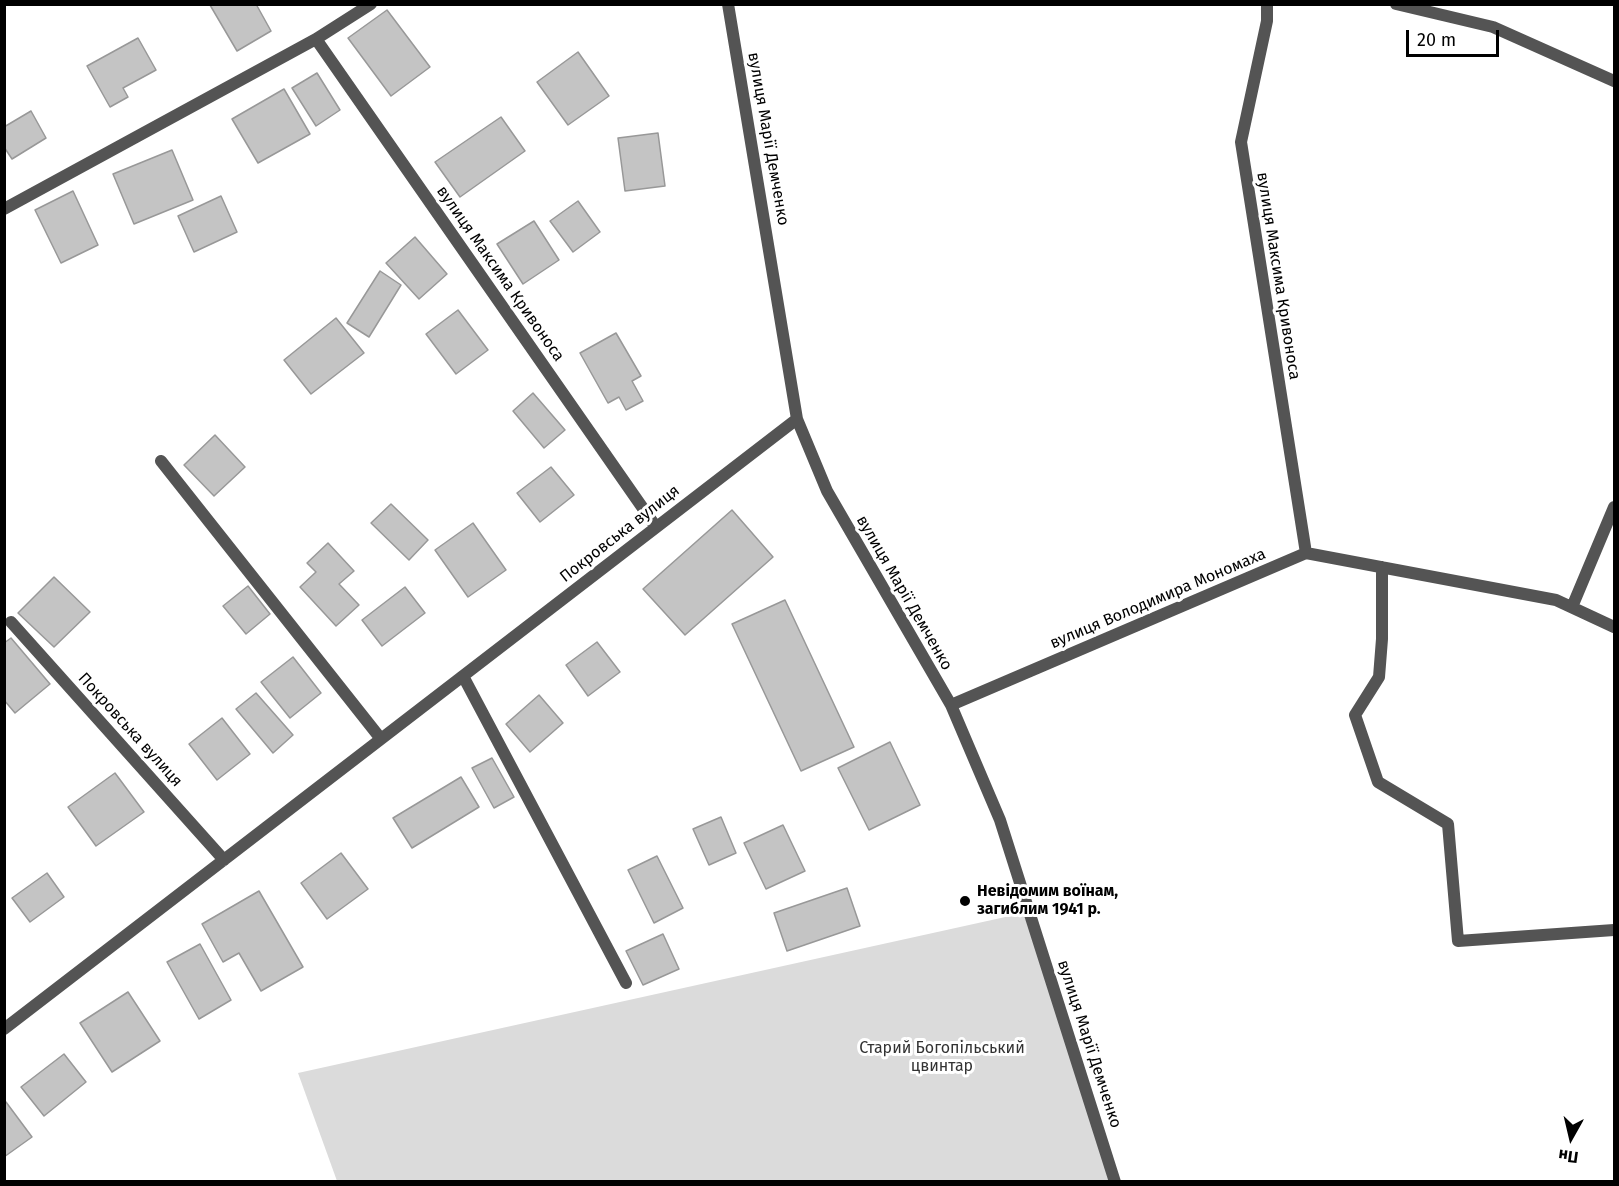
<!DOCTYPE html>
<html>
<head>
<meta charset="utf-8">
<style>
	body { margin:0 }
	#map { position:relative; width:1619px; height:1186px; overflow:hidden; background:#fff; font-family:"Fira Sans",sans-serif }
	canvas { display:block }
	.frame { position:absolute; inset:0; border:6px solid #000; pointer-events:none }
	.north { position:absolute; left:1541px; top:1108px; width:60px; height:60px; -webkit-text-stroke:4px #fff; paint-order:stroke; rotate:188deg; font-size:16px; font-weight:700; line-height:24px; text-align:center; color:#000 }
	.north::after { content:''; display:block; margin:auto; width:21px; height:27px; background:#000; clip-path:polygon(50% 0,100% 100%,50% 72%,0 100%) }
	.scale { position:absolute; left:1406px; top:30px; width:93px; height:27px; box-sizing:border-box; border:3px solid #000; border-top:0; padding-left:8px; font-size:18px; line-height:21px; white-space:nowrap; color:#000; -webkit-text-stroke:4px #fff; paint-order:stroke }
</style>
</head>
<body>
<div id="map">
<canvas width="1619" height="1186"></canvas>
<div class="frame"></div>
<div class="north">Пн</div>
<div class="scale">20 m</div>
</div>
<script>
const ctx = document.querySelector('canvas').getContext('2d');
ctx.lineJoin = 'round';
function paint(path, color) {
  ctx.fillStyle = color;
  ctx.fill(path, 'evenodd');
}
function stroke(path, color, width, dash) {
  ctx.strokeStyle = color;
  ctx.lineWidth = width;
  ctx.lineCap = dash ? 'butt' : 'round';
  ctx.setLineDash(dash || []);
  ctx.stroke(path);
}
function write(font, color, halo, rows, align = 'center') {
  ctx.font = font + ' "Fira Sans",sans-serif';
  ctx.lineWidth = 6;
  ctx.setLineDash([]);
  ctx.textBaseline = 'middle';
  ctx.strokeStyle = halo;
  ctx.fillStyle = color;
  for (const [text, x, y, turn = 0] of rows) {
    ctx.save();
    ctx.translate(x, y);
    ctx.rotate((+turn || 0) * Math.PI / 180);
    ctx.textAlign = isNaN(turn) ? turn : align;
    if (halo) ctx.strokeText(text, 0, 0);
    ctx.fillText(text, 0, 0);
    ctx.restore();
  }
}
paint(new Path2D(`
	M 1028,912 L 1112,1181 L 337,1181 L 298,1073 Z`), '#dbdbdb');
const building = new Path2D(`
	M 256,4 L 271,31 L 237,51 L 210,5 Z
	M 387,10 L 430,67 L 391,96 L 348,38 Z
	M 138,38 L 156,70 L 123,88 L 128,97 L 110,107 L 87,66 Z
	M 578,52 L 609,96 L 568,125 L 537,82 Z
	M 317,73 L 340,110 L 316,126 L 292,88 Z
	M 284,89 L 310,134 L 258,163 L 232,119 Z
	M 31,111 L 46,138 L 12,159 L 4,147 L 4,127 Z
	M 501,117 L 525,151 L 460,197 L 435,162 Z
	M 658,133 L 665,186 L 625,191 L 618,138 Z
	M 172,150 L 193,200 L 134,224 L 113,174 Z
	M 73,191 L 98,245 L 61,263 L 35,210 Z
	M 221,196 L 237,232 L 194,252 L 178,216 Z
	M 578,201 L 600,232 L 573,252 L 550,221 Z
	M 534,221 L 559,260 L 523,284 L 497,244 Z
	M 415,237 L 447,274 L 419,299 L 386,263 Z
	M 380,271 L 401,285 L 369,337 L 347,323 Z
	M 458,310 L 488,350 L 456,374 L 426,334 Z
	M 336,318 L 364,353 L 311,394 L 284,360 Z
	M 616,333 L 641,376 L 632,381 L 643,401 L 626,410 L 619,397 L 608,403 L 580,353 Z
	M 533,393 L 565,430 L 544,448 L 513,411 Z
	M 215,435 L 245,467 L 214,496 L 184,465 Z
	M 551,467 L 574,495 L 540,522 L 517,493 Z
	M 391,504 L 428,540 L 409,560 L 371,523 Z
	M 732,510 L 773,557 L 685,635 L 643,589 Z
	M 473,523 L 506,570 L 468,597 L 435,550 Z
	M 328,543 L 354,571 L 339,584 L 359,605 L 336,626 L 300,587 L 316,572 L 307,563 Z
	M 54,577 L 90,612 L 54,647 L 18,613 Z
	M 248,586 L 270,614 L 246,634 L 223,606 Z
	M 405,587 L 425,613 L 382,646 L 362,620 Z
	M 785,600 L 854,747 L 801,771 L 732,624 Z
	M 11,638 L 50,684 L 15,713 L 4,700 L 4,643 Z
	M 597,642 L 620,672 L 588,696 L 566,665 Z
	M 293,657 L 321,693 L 290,718 L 261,682 Z
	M 256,693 L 293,735 L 273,753 L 236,709 Z
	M 539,695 L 563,723 L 530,752 L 506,724 Z
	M 222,718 L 250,754 L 217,780 L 189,744 Z
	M 890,742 L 920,805 L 869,830 L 838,768 Z
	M 492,758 L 514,797 L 494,808 L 472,768 Z
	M 115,773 L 144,812 L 96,846 L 68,807 Z
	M 461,777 L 479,807 L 412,848 L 393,818 Z
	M 721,817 L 736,853 L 709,865 L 693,829 Z
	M 783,825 L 805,871 L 766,889 L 744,843 Z
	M 341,853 L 368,889 L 327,919 L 301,883 Z
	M 657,856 L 683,908 L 654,923 L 628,870 Z
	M 47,873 L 64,897 L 30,922 L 12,898 Z
	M 847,888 L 860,926 L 787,951 L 774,913 Z
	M 259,891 L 303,967 L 261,991 L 239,953 L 223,962 L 202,924 Z
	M 663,934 L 679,969 L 643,985 L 626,951 Z
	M 200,944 L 231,1000 L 199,1019 L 167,962 Z
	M 128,992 L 160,1041 L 112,1072 L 80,1023 Z
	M 64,1054 L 86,1082 L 44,1116 L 21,1087 Z
	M 6,1102 L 32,1137 L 4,1157 L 4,1103 Z`);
paint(building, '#c4c4c4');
stroke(building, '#989898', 1.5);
stroke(new Path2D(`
	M 728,4 L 797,419 L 827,491 L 951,705 L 1000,820 L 1115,1182
	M 1267,4 L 1267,21 L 1241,142 L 1306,553
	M 1396,4 L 1493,27 L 1614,81
	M 316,39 L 656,527
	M 4,209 L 316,39 L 371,4
	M 161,461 L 381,739
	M 1382,567 L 1382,639 L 1379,677 L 1355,715 L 1378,782 L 1448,824 L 1458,941 L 1614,930
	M 1572,607 L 1614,507
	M 11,622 L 224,860
	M 463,676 L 626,983
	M 951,705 L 1306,553 L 1556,600 L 1614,627
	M 4,1029 L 797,419`), '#545454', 12);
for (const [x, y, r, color] of [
	[965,901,6,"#000"]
]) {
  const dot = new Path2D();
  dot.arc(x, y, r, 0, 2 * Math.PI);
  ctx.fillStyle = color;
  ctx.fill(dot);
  stroke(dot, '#fff', 2);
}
write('16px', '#000', '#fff', [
	["вулиця Марії Демченко",768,139,80],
	["вулиця Максима Кривоноса",500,274,55],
	["вулиця Максима Кривоноса",1278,276,81],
	["Покровська вулиця",620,534,-38],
	["вулиця Марії Демченко",904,593,60],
	["вулиця Володимира Мономаха",1158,599,-23],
	["Покровська вулиця",130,730,48],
	["вулиця Марії Демченко",1089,1044,72]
]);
write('bold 16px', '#000', '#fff', [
	["Невідомим воїнам,",977,892],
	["загиблим 1941 р.",977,910]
], 'left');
write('16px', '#323232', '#fff', [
	["Старий Богопільський",942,1049],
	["цвинтар",942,1067]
]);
</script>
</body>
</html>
